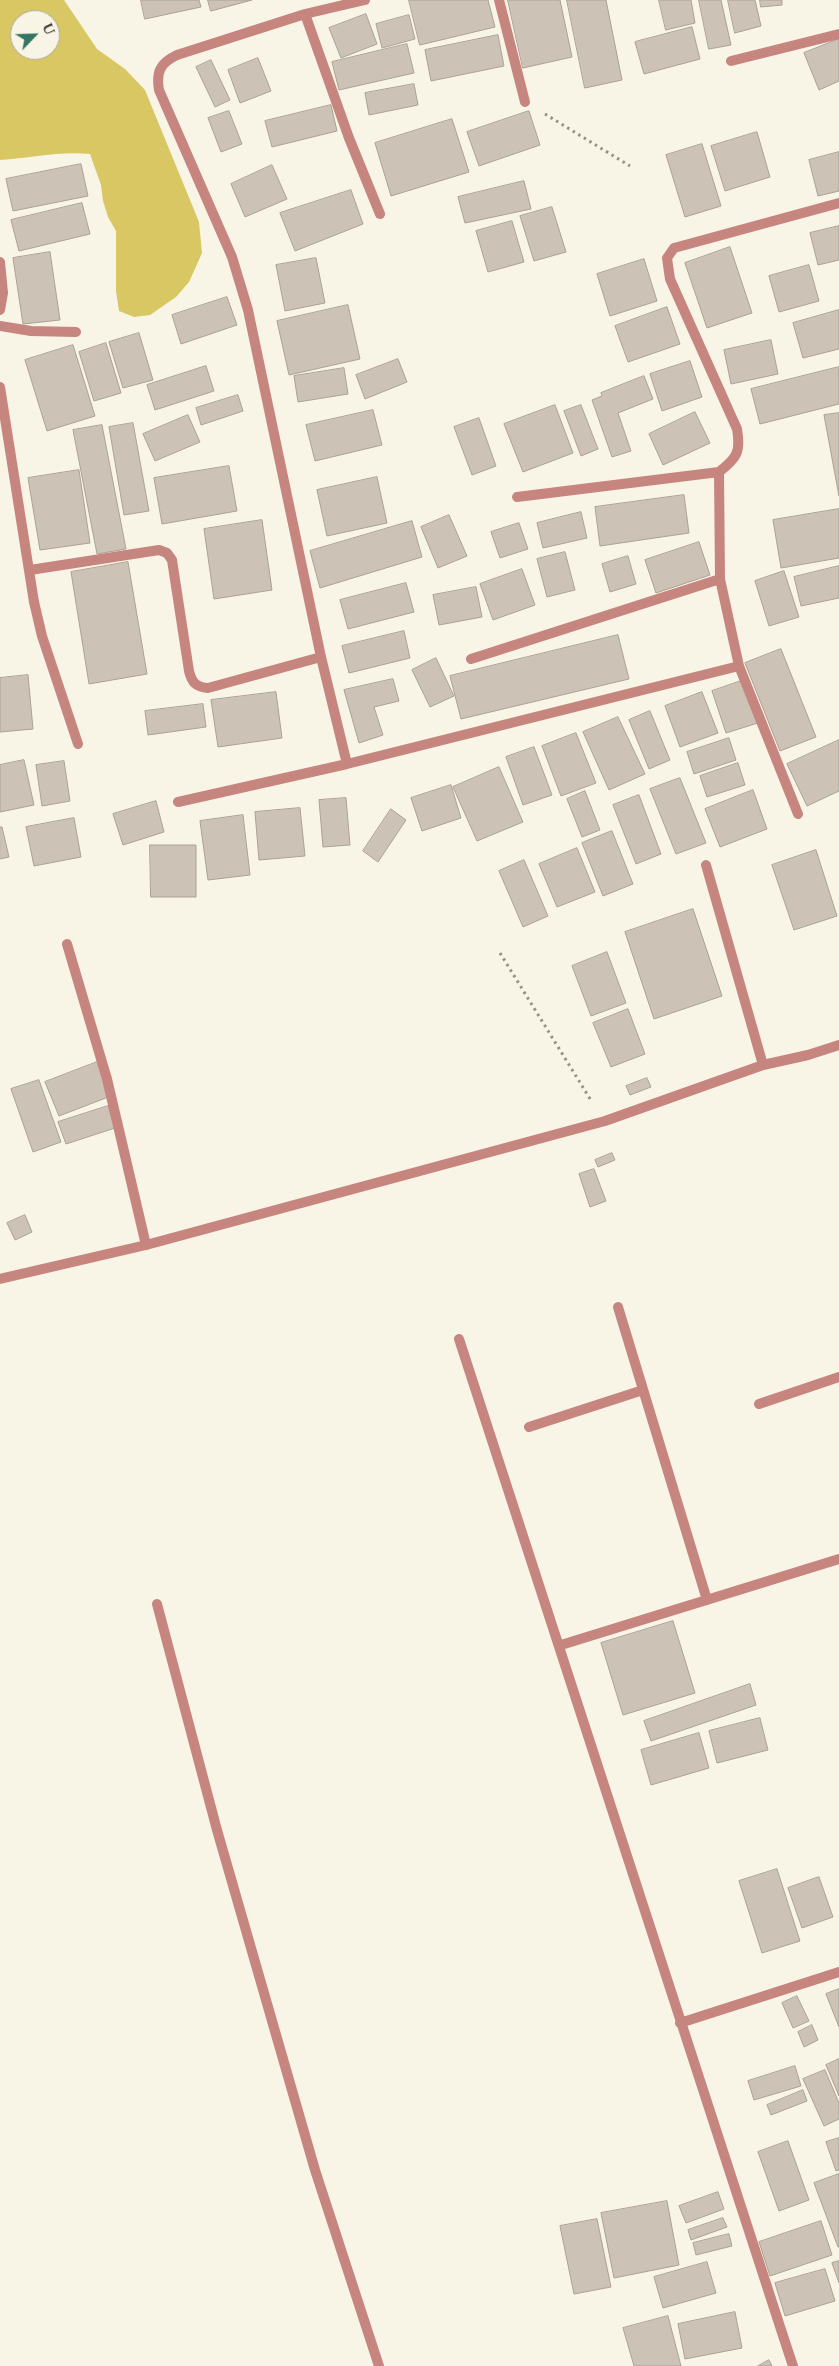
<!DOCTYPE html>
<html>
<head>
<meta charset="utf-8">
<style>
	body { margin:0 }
	#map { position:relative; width:839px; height:2366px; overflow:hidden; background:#f8f5e6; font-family:Spectral,serif }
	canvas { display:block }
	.north { position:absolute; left:10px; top:10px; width:50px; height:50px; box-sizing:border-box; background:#f8f5e6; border:1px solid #aca99e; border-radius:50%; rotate:66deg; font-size:14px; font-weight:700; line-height:20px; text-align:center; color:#393832 }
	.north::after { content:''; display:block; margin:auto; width:18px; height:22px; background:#357563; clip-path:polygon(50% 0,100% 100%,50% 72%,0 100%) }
</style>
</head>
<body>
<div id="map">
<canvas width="839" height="2366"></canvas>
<div class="north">U</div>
</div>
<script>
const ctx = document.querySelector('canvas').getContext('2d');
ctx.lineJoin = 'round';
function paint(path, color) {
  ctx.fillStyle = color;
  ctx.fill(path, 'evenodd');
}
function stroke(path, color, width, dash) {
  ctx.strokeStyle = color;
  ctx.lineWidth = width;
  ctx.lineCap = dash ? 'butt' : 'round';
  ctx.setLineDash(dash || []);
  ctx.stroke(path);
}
paint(new Path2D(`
	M 0,0 L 64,0 L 97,49 L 125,69 L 145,90 L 199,222 L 202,253 L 189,282 L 176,297 L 150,315 L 134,317 L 119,311 L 116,291 L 116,231 L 108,217 L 103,201 L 101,185 L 90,154 C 60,151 30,158 0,160 ZM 20,20 L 50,20 L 50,50 L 20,50 Z`), '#d8c762');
const building = new Path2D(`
	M 141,0 L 199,0 L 201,7 L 145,19 Z
	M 208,0 L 252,0 L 211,11 Z
	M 409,0 L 488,0 L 495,27 L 420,45 Z
	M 508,0 L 560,0 L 572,57 L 523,68 Z
	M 567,0 L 606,0 L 622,80 L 585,88 Z
	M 659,0 L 691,0 L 695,23 L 666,30 Z
	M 699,0 L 721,0 L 731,45 L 709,49 Z
	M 728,0 L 755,0 L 761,26 L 735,33 Z
	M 760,0 L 782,0 L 782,5 L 761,7 Z
	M 366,14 L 377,44 L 341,58 L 329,28 Z
	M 409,15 L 415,39 L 382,48 L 376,24 Z
	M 692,27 L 700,59 L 644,74 L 635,42 Z
	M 498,35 L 504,66 L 431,81 L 425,50 Z
	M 839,39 L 839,81 L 819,90 L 804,53 Z
	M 407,44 L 414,73 L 339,90 L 332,62 Z
	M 258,58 L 271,91 L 240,103 L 228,70 Z
	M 211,60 L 230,100 L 215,107 L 196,67 Z
	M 414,84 L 418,105 L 369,115 L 365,93 Z
	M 331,105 L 337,131 L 272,147 L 265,121 Z
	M 229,111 L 242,144 L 221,152 L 208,118 Z
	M 529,111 L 540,145 L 479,166 L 467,132 Z
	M 452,119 L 469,172 L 391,196 L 375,143 Z
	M 757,132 L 770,177 L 725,191 L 711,146 Z
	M 702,144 L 721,206 L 685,217 L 666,155 Z
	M 839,152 L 839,191 L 818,196 L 809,160 Z
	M 81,164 L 88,196 L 13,211 L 6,179 Z
	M 272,165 L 287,199 L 245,217 L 231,184 Z
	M 524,181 L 531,209 L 465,223 L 458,197 Z
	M 351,190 L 363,224 L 295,251 L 280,213 Z
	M 82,203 L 90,234 L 19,251 L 11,220 Z
	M 552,207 L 566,252 L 534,261 L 520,216 Z
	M 512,221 L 524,262 L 488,272 L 476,231 Z
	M 839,226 L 839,260 L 818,265 L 810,233 Z
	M 730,247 L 752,313 L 707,328 L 685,263 Z
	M 50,252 L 60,320 L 23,324 L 13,258 Z
	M 316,258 L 325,303 L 285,311 L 276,265 Z
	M 644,259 L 657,301 L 610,316 L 597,274 Z
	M 809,265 L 819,301 L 779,312 L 769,276 Z
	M 227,297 L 237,325 L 181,344 L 172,315 Z
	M 348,305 L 360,359 L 289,375 L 277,321 Z
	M 667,307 L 680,344 L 628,362 L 615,326 Z
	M 839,310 L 839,349 L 803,358 L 793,323 Z
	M 139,333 L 153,380 L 123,388 L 109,342 Z
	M 771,340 L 778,374 L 731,384 L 724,350 Z
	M 106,343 L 121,393 L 94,401 L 79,352 Z
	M 73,345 L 95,416 L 47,431 L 25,360 Z
	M 398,359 L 407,382 L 365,399 L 356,375 Z
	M 690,361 L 702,397 L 662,411 L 650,374 Z
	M 206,366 L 214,391 L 155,410 L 147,385 Z
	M 839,367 L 839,404 L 760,424 L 751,389 Z
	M 344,368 L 348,394 L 298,402 L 294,376 Z
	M 644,376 L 653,399 L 618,413 L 631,451 L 612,457 L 592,400 L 602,396 L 601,393 Z
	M 238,395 L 243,411 L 201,425 L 196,408 Z
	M 555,405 L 573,453 L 523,472 L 504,424 Z
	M 581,405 L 598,449 L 581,456 L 564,411 Z
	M 373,410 L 382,445 L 315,461 L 306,425 Z
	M 695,412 L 710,443 L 663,465 L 649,434 Z
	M 839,413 L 839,496 L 824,415 Z
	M 188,415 L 200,442 L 155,461 L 143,434 Z
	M 479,418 L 496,466 L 472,475 L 454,427 Z
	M 133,423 L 149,511 L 124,515 L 109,427 Z
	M 102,425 L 126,549 L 97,554 L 73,430 Z
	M 229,466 L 237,511 L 162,524 L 154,478 Z
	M 79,470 L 90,543 L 40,550 L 28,478 Z
	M 377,477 L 387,523 L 327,536 L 317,490 Z
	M 684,495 L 689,533 L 600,546 L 595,507 Z
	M 839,509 L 839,558 L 781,568 L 773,520 Z
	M 581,512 L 587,538 L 543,548 L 537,523 Z
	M 449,515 L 467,556 L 438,568 L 421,527 Z
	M 262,520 L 272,590 L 214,599 L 204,529 Z
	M 412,521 L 422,557 L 320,588 L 310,551 Z
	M 519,523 L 528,549 L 500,558 L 491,532 Z
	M 699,542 L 710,575 L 656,593 L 645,560 Z
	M 565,552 L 575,590 L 547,597 L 537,559 Z
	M 628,556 L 636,584 L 610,592 L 602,564 Z
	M 128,562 L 147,674 L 89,684 L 71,572 Z
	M 839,566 L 839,598 L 801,606 L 794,577 Z
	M 522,569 L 535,605 L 493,620 L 480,584 Z
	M 784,571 L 799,617 L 769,626 L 755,581 Z
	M 406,583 L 414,612 L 348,629 L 340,600 Z
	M 476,587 L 482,617 L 439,625 L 433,595 Z
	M 404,631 L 410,658 L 349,673 L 342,646 Z
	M 618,635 L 629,679 L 461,719 L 450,676 Z
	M 781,649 L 816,737 L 780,751 L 745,663 Z
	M 436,658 L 454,696 L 430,707 L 412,670 Z
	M 28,675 L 33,729 L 0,732 L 0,678 Z
	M 393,679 L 399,701 L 374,707 L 383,735 L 359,743 L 344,690 Z
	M 744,680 L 758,723 L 726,733 L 712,691 Z
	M 276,692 L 282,738 L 218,747 L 211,700 Z
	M 702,692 L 718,733 L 680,747 L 665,706 Z
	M 203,704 L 206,727 L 148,735 L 145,711 Z
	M 650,711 L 670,760 L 649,769 L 629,720 Z
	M 618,717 L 645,774 L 609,790 L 583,732 Z
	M 576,733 L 596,783 L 561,796 L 542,746 Z
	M 729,738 L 736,760 L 694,774 L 687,752 Z
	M 839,740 L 839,791 L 807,806 L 787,764 Z
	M 534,747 L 552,795 L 523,805 L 506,757 Z
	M 24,760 L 34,805 L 0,812 L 0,765 Z
	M 64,761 L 70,801 L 42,806 L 36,765 Z
	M 738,763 L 745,785 L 707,797 L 700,776 Z
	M 499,767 L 523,822 L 477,841 L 453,787 Z
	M 680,778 L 706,843 L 676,854 L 650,789 Z
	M 451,785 L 461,818 L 422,831 L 411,798 Z
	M 753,790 L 767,829 L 720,847 L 705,809 Z
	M 585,791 L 600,830 L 582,837 L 567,799 Z
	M 639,795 L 661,854 L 636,864 L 613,805 Z
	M 346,798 L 350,845 L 323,847 L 319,800 Z
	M 156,801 L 164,832 L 123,845 L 113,814 Z
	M 300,808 L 305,856 L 259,860 L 255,812 Z
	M 391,809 L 406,820 L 378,862 L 363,851 Z
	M 243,815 L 250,875 L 208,880 L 200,821 Z
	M 74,818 L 81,857 L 34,866 L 26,827 Z
	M 0,827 L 2,827 L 9,857 L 0,859 Z
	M 612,831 L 633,884 L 603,896 L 582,843 Z
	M 150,845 L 196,845 L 196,897 L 151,897 Z
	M 577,848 L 595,892 L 557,907 L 539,864 Z
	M 816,850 L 837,916 L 794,930 L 772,865 Z
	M 524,860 L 548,916 L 523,927 L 499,871 Z
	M 693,909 L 722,996 L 654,1019 L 625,932 Z
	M 607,952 L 626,1003 L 591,1016 L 572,966 Z
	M 628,1009 L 645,1054 L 611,1067 L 593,1023 Z
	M 97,1062 L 111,1096 L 59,1116 L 45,1082 Z
	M 647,1078 L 651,1087 L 630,1095 L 626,1086 Z
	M 39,1080 L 61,1142 L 33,1152 L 11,1089 Z
	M 108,1106 L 115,1128 L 66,1144 L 58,1122 Z
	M 612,1153 L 615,1160 L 598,1167 L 595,1160 Z
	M 594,1169 L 606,1201 L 590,1207 L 579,1174 Z
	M 25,1215 L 32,1232 L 15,1240 L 7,1223 Z
	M 673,1621 L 695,1693 L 623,1715 L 601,1643 Z
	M 750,1684 L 756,1705 L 651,1741 L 644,1721 Z
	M 760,1718 L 768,1750 L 717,1763 L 709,1731 Z
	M 699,1733 L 709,1768 L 651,1785 L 641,1750 Z
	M 777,1869 L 800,1941 L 762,1953 L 739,1881 Z
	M 819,1877 L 833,1917 L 802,1928 L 788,1888 Z
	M 839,1989 L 839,2027 L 826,1994 Z
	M 797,1996 L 809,2021 L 793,2028 L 782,2003 Z
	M 812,2025 L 818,2040 L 804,2047 L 798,2032 Z
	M 839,2059 L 839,2096 L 826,2065 Z
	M 795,2066 L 801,2086 L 754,2100 L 748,2081 Z
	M 825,2070 L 839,2103 L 839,2119 L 824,2126 L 803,2079 Z
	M 803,2090 L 807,2101 L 771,2115 L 767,2105 Z
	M 839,2138 L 839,2170 L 836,2171 L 826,2142 Z
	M 788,2141 L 809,2200 L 779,2211 L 758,2152 Z
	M 839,2174 L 839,2247 L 838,2247 L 814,2183 Z
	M 718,2192 L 724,2209 L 686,2223 L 679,2206 Z
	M 667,2201 L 679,2265 L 614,2278 L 601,2213 Z
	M 723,2218 L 727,2227 L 691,2240 L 688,2230 Z
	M 597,2219 L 611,2287 L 574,2294 L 560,2226 Z
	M 821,2221 L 832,2255 L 770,2276 L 759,2242 Z
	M 729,2234 L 732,2246 L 696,2255 L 693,2243 Z
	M 839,2261 L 839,2283 L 832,2263 Z
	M 707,2262 L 716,2293 L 663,2308 L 654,2277 Z
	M 825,2269 L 835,2301 L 785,2316 L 775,2283 Z
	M 735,2312 L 742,2348 L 685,2359 L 678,2324 Z
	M 668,2316 L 681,2366 L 634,2366 L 623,2328 Z
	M 769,2360 L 772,2366 L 758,2366 Z`);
paint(building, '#ccc2b5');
stroke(building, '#aba194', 1);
stroke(new Path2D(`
	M 545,114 L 630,166
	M 500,953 L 592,1102`), '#949288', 3, [2.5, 4]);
stroke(new Path2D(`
	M 731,61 L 839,34
	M 67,944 L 107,1079 L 146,1245`), '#c6857e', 10);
stroke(new Path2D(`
	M 499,0 L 525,102
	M 305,14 L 349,138 L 380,214
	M 0,262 L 3,293 L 0,310
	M 0,326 L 31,331 L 76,332
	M 0,387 L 34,602 L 42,636 L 78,744
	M 517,497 L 719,472
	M 30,570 L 159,550 L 167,553 L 172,560 L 189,671 C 192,683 196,687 208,688 L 321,657
	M 471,659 L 720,579
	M 347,764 L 321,657 L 248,310 L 232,257 L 159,90 C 156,72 160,63 177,55 L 305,14 L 365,0
	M 178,802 L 347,764 L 739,666
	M 798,814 L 739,666 L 720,579 L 719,472 C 737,458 741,452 737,429 L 670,279 L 667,258 L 674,248 L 839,203
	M 706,865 L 763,1065
	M 0,1279 L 146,1245 L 605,1121 L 763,1065 L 808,1055 L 839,1045
	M 618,1307 L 707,1600
	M 459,1339 C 573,1680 680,2024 793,2366
	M 759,1404 L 839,1377
	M 529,1427 L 643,1390
	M 157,1604 L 217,1830 L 315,2170 L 379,2366
	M 561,1645 L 839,1559
	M 680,2023 L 839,1972`), '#c6857e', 10);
</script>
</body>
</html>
